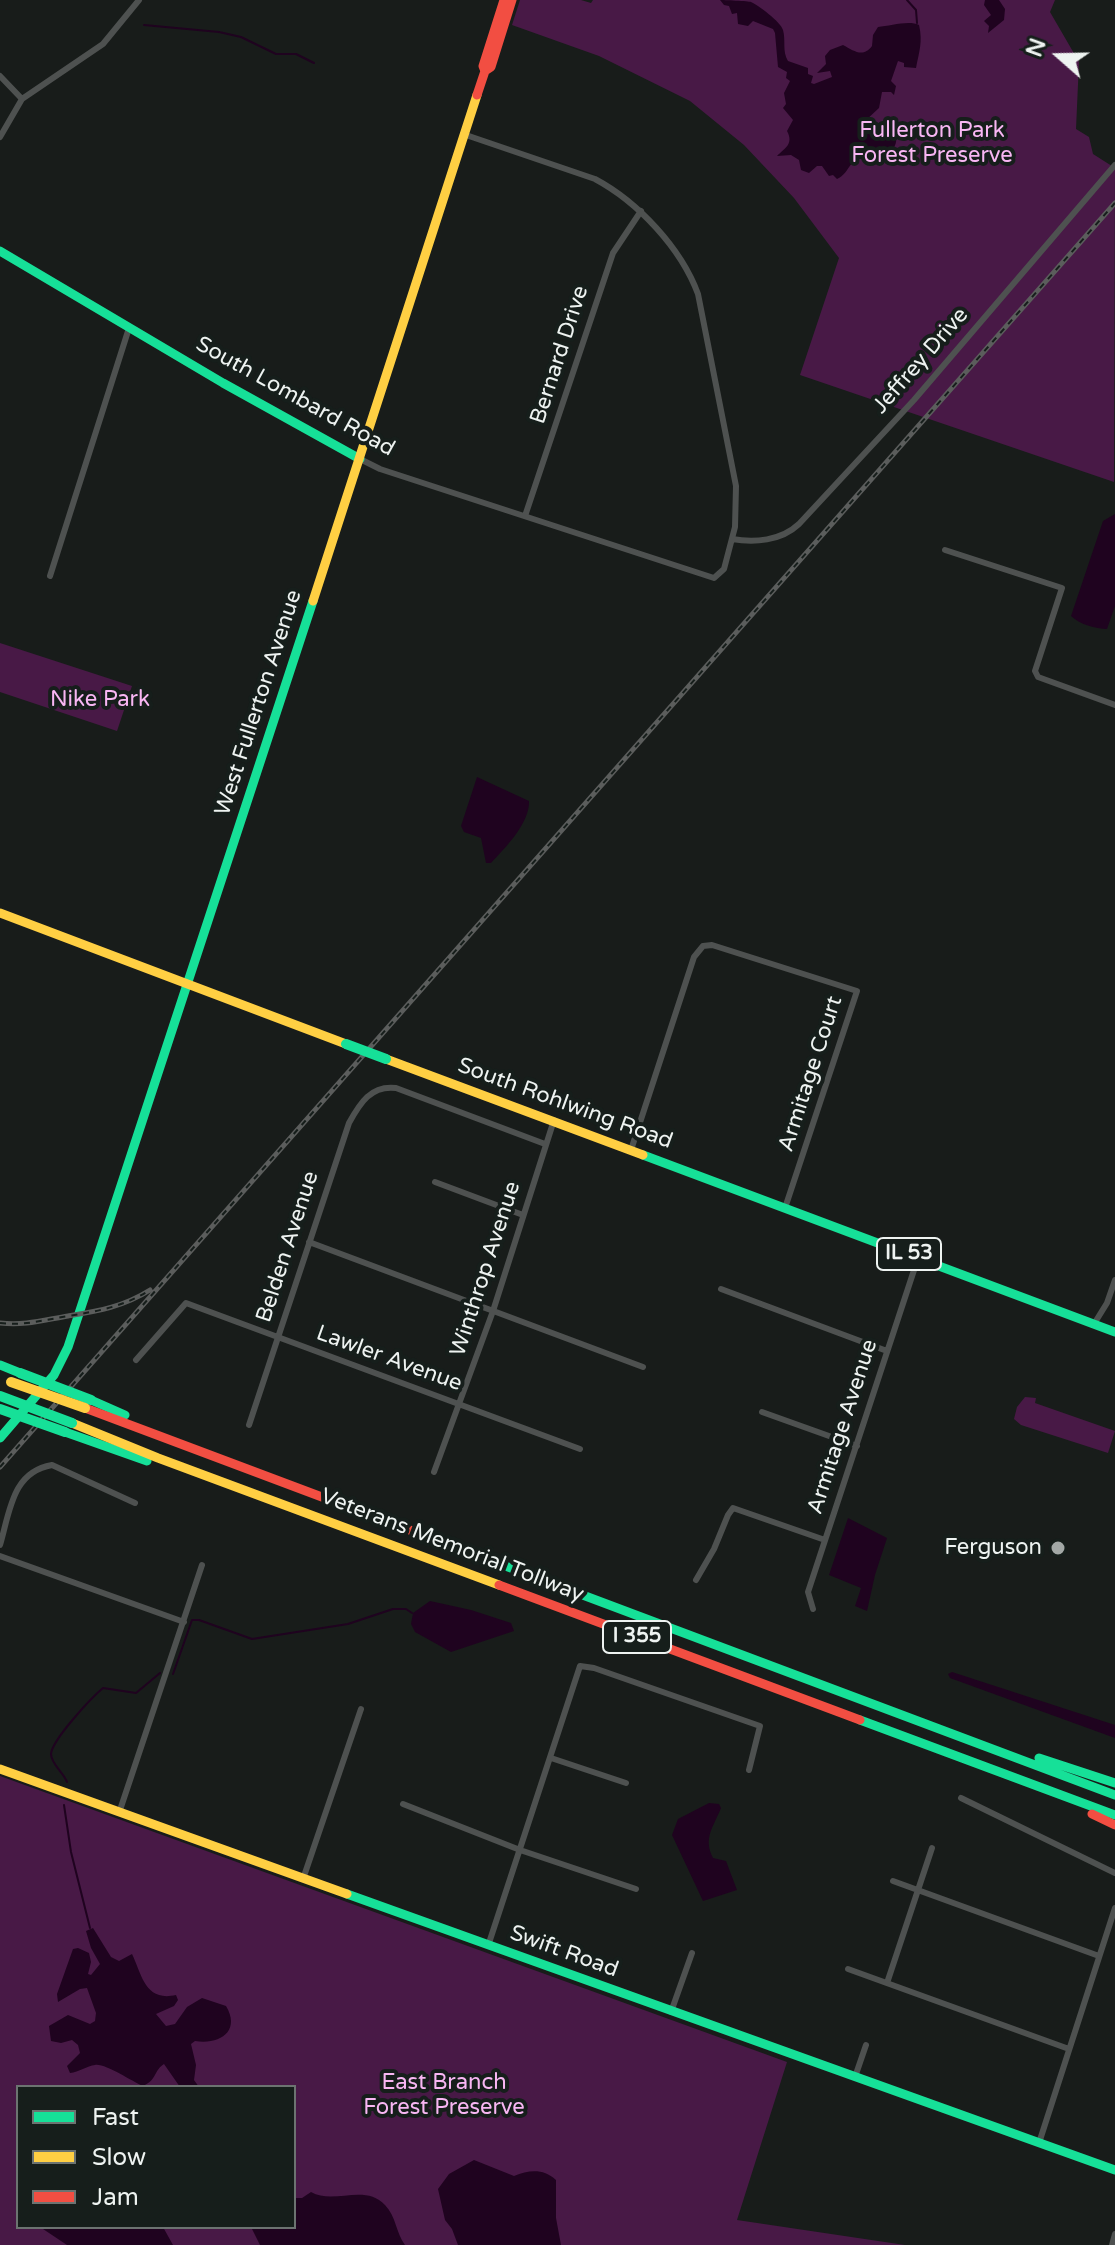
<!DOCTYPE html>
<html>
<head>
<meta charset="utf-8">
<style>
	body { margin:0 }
	#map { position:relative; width:1115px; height:2245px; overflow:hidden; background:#181c1a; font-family:"Varela Round",sans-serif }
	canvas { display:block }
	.legend { position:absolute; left:16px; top:2085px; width:280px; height:144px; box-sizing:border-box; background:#161e1b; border:2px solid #6c7371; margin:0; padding:10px 14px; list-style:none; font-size:24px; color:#eef3f1 }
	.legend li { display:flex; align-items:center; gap:16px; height:40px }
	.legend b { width:40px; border:2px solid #6c7371 }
	.north { position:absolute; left:1019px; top:16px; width:80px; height:80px; -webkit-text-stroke:6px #161e1b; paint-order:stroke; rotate:290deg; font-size:22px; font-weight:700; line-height:32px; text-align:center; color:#eef3f1 }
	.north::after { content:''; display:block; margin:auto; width:28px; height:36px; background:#eef3f1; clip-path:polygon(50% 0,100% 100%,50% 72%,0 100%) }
</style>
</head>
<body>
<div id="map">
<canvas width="1115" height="2245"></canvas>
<ul class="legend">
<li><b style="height:10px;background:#16e098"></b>Fast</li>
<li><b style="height:10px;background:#ffcf43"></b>Slow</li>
<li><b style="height:10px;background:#f24e42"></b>Jam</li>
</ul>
<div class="north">N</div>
</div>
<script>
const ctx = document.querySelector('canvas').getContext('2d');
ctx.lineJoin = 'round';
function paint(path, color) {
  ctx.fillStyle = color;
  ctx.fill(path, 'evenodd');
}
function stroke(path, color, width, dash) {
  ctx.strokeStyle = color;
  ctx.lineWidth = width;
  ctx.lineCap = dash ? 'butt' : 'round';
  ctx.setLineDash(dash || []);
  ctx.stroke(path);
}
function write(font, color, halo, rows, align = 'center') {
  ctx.font = font + ' "Varela Round",sans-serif';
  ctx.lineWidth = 8;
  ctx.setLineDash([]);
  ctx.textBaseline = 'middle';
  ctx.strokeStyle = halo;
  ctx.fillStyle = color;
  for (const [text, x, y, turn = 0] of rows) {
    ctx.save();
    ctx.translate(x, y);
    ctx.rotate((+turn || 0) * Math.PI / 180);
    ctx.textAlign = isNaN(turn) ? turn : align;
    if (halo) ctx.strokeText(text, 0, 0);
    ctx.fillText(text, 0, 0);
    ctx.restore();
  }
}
paint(new Path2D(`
	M 520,0 L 581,0 L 591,3 L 593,0 L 1055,0 L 1050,12 L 1079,62 L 1076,129 L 1089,137 L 1093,154 L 1115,168 L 1114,482 L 800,375 L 839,258 L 794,198 L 744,145 L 690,101 L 599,56 L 512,25 Z
	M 0,643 L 132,686 L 117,731 L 0,692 Z
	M 1025,1397 L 1036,1398 L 1035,1403 L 1115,1431 L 1108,1453 L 1021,1425 L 1014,1419 L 1017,1407 Z
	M 0,1776 L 787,2062 L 737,2220 L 905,2245 L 0,2245 ZM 18,2087 L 294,2087 L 294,2227 L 18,2227 Z`), '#481946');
paint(new Path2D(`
	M 720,0 C 723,0 749,1 751,2 C 758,5 781,22 783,30 C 786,41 782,51 788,61 L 808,68 L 808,74 L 813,76 L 811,83 L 814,84 L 832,77 L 830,71 L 817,73 L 826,64 L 825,56 L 830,50 L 843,45 C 854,51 863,58 872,46 L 873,35 L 878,27 C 890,26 909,20 919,25 C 923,42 919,52 916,68 L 904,67 L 904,63 L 898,61 L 891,81 L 896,86 L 894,95 L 891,92 L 882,92 L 879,108 L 864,122 L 868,128 L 881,132 L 885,128 L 896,138 C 898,149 883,161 872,159 L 871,152 C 849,155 851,173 837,179 L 833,175 L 829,176 L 822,166 L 817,166 L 809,173 L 801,170 L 799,160 L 791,155 L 777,156 C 785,148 794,144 787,131 L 793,120 L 783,108 L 786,104 L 784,93 L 790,81 L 786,78 L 787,72 L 778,67 L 775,33 L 773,29 L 753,21 L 748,26 L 738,24 L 737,13 L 732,14 L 729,6 L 724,5 Z
	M 985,0 L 999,0 L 1005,9 L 1004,20 L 988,33 L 989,26 L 984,21 L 991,15 L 984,5 Z
	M 1115,514 L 1115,606 L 1107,629 C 1096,629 1079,624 1071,616 L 1103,521 Z
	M 477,777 L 529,801 C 530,823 505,848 491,863 L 486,863 L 481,838 L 464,832 L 461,826 Z
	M 848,1518 L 887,1538 L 875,1575 L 867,1611 L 855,1606 L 861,1588 L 829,1575 Z
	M 430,1601 L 471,1610 L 511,1623 L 514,1631 L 451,1652 L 415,1632 L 411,1624 L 413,1613 Z
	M 952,1672 L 1115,1725 L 1115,1738 L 950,1678 L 948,1674 Z
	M 709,1803 L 719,1804 L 721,1808 C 713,1828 703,1838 713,1858 L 726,1861 L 737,1890 L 703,1901 L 672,1835 L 678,1819 Z
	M 93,1928 L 111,1957 L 119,1961 L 132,1954 C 142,1975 145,2002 176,1995 L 178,2000 L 174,2006 L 156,2014 L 166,2026 L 175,2024 L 187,2007 L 202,1998 L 226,2006 C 241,2031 220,2045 195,2041 L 191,2044 L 196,2065 L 194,2080 L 199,2087 L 180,2087 L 164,2064 C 154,2070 157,2080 143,2086 C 131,2081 105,2063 95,2065 C 87,2066 79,2072 70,2073 L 67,2066 L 80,2053 L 78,2045 L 72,2040 L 61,2043 L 51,2041 L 49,2026 L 68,2015 L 90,2024 L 95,2021 L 96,2013 L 87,1988 L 80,1989 L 58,2002 L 57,1994 L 73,1949 L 78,1948 L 89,1953 L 91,1962 L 88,1974 L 91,1975 L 100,1964 L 91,1948 L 86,1931 Z
	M 474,2160 L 514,2176 C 529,2170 543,2168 556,2180 L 556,2218 L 561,2245 L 458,2245 L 452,2229 L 445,2220 L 438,2189 L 449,2174 Z
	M 311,2192 C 334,2205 365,2183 385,2205 C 396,2216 396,2233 405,2245 L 260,2245 L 251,2227 L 294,2227 L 294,2198 L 302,2198 Z
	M 40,2227 L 163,2227 L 173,2245 L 67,2245 Z`), '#1f031f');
stroke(new Path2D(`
	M 907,0 L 916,10 L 917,23
	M 144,25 L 219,32 L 241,37 L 276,54 L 296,54 L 314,63
	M 173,1674 L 192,1620 L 199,1620 L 252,1639 L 348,1624 L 393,1609 L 406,1609 L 412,1613
	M 67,1782 C 64,1773 51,1764 51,1754 C 52,1740 91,1698 103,1688 L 136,1693 L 160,1673
	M 64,1805 L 71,1852 L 90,1928`), '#1f031f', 2);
stroke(new Path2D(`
	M 0,76 L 22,99
	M 0,137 L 22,99 L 103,44 L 139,0
	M 360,459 L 380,469 L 714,578 L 724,569 L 735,527 L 736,486 L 698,294 C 681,248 638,202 595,179 L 463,134
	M 525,516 L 613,253 L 641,211
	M 732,539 C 754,543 781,541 799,524 L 914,400 L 1115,165
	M 945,550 L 1062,588 L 1035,671 L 1038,677 L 1115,705
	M 50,576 L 129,328
	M 631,1150 L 694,957 L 703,946 L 712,945 L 857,991 L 785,1208
	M 435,1182 L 523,1215
	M 309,1242 L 643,1367
	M 721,1289 L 887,1351
	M 1094,1324 L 1107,1303 L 1115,1280
	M 136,1360 L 186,1303 L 580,1449
	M 762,1412 L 857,1446
	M 249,1425 L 349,1123 C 360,1103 371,1085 396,1088 L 545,1144
	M 434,1472 L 493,1311 L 554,1120
	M 0,1545 C 10,1511 12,1472 52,1465 L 135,1503
	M 0,1556 L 184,1622
	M 696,1580 L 714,1549 L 728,1515 L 733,1508 L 825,1540
	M 813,1609 L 808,1592 L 918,1258
	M 551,1758 L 626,1783
	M 961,1798 L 1115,1873
	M 403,1804 L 520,1850 L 636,1889
	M 119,1813 L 202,1565
	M 303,1879 L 361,1709
	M 893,1881 L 1099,1956
	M 488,1946 L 580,1666 L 594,1668 L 760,1726 L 749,1770
	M 848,1969 L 1069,2049
	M 887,1983 L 932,1848
	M 671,2012 L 692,1953
	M 855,2077 L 866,2045
	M 1039,2143 L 1115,1908
	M 1112,2245 L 1115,2234`), '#4e5150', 6);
stroke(new Path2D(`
	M 0,251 L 223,383 L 360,459
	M 643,1155 L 1115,1332
	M 0,1365 L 20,1373
	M 91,1400 L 125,1415
	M 65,1432 L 147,1461
	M 0,1438 L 54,1375 L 68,1347 L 313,601
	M 423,1535 L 1115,1795
	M 860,1720 L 1115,1815
	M 1039,1758 L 1115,1783
	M 347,1894 L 1115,2170`), '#16e098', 9);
stroke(new Path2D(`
	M 313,601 L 477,95
	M 0,913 L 346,1044
	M 386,1059 L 643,1155
	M 72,1423 L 158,1458 L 499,1585
	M 0,1769 L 347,1894`), '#ffcf43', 9);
stroke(new Path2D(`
	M 485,71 L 491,67 L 512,0
	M 477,95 L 485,71 L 483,66 L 504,0
	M 85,1408 L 423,1535
	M 499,1585 L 860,1720
	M 1092,1814 L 1115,1825`), '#f24e42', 9);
const rail = new Path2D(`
	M 0,1323 C 24,1326 44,1320 68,1316 C 98,1311 123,1307 150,1290
	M 0,1467 L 1115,203`);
stroke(rail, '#5b5d5c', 5);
stroke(rail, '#161e1b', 2, [6]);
stroke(new Path2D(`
	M 346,1044 L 386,1059
	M 20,1373 L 91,1400
	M 0,1396 L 72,1423
	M 0,1409 L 65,1432`), '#16e098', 10);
stroke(new Path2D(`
	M 11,1382 L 85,1408`), '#ffcf43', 10);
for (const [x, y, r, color] of [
	[1058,1548,8,"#a3a8a6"]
]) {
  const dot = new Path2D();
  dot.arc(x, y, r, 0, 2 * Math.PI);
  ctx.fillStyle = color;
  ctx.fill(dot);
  stroke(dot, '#161e1b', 3);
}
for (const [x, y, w] of [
	[909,1254,64],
	[637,1637,68]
]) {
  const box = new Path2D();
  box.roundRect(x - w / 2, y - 16, w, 32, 6);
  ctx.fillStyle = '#161e1b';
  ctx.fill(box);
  stroke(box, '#eef3f1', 2);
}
write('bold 20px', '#eef3f1', null, [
	["IL 53",909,1254],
	["I 355",637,1637]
]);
write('22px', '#f8b6f3', '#161e1b', [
	["Fullerton Park",932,131],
	["Forest Preserve",932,156],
	["Nike Park",100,700],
	["East Branch",444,2083],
	["Forest Preserve",444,2108]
]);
write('22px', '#eef3f1', '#161e1b', [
	["Bernard Drive",560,355,-72],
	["Jeffrey Drive",921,361,-49],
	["South Lombard Road",295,397,29],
	["West Fullerton Avenue",259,703,-72],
	["Armitage Court",811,1074,-72],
	["South Rohlwing Road",565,1104,20],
	["Belden Avenue",288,1247,-72],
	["Winthrop Avenue",486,1269,-72],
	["Lawler Avenue",389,1359,20],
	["Armitage Avenue",843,1427,-72],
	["Veterans Memorial Tollway",452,1546,21],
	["Swift Road",564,1952,20]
]);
write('22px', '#eef3f1', '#161e1b', [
	["Ferguson",1042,1548]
], 'right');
</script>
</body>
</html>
